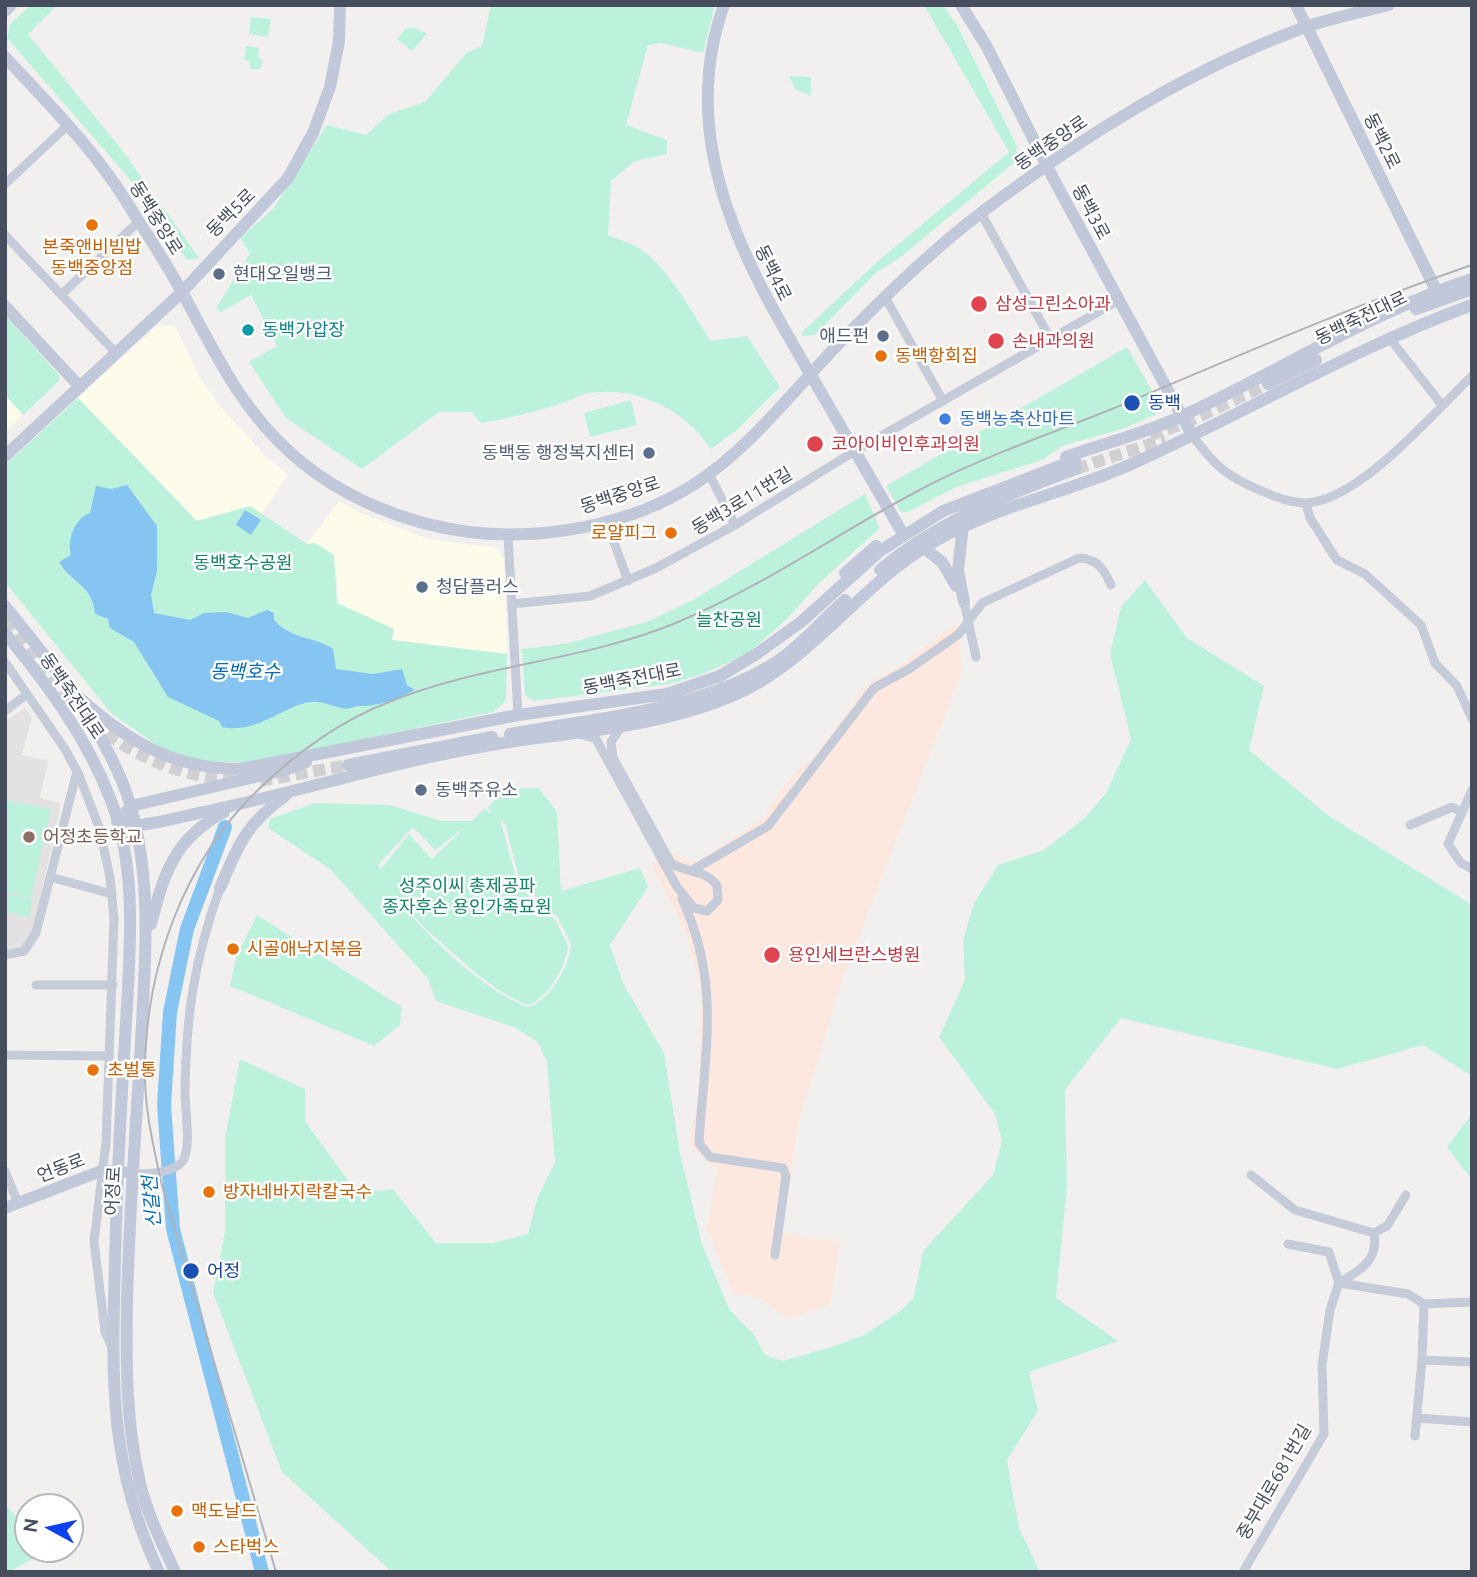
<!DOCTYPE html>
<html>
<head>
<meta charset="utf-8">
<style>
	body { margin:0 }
	#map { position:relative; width:1477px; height:1577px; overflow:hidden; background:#f2f0ef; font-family:Ubuntu,sans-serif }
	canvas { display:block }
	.frame { position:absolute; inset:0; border:7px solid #464e5e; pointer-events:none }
	.north { position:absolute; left:14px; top:1493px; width:70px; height:70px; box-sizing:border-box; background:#fff; border:2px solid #b5b8bf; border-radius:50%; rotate:278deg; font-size:19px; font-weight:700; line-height:28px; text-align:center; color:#464e5e }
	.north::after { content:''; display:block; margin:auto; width:24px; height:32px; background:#0e41ee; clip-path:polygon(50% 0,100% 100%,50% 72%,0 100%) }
</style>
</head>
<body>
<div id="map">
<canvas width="1477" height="1577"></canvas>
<div class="frame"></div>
<div class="north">N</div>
</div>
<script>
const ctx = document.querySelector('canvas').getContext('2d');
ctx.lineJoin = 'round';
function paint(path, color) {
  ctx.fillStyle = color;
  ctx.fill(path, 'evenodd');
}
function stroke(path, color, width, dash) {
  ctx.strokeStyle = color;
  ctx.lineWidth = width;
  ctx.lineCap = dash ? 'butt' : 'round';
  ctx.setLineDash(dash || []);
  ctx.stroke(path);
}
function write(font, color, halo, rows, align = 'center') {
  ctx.font = font + ' Ubuntu,"Noto Sans KR",sans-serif';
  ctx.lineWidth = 5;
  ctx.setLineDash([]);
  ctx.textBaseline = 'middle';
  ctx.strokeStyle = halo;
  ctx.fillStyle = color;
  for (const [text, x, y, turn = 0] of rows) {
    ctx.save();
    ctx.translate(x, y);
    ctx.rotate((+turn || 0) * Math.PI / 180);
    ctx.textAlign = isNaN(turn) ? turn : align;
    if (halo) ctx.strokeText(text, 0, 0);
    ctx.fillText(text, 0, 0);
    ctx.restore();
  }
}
paint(new Path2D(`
	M 158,325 L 175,326 L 200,378 L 220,406 L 266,457 L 288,474 L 262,513 L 250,506 L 197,521 L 78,398 Z
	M 5,395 L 23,415 L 5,432 Z
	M 339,501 L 361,513 L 428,539 L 497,548 L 504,559 L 507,654 L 392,640 L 394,629 L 337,603 L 338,580 L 307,544 Z`), '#fdfbe9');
paint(new Path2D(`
	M 25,708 L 32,717 L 22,755 L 48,761 L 40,798 L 61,803 L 33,931 L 24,946 L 5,950 L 5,721 Z`), '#e3e1e1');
paint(new Path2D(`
	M 958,622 L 962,672 L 844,975 L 799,1121 L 782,1232 L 840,1242 L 830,1304 L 788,1319 L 758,1297 L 733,1293 L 707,1229 L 717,1170 L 694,1151 L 690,1142 L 698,1099 L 701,993 L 687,936 L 651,864 L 675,854 L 688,861 L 697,861 L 764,818 L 775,798 L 796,772 L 812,760 L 869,682 L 896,669 Z`), '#fde8df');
paint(new Path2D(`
	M 31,5 L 58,5 L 28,34 L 122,150 L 199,258 L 187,260 L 140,191 L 7,38 L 10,24 Z
	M 491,5 L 715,5 L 703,53 L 662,43 L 648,45 L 626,125 L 667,140 L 667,154 L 635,161 L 611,181 L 608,235 C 618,240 630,242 639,248 C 671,270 689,309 711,341 L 747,336 L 780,387 L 738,429 L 711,449 C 684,409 634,384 585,394 C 577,396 569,402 560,404 C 534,412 508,419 481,423 L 471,412 L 439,412 L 362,469 L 286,418 L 249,362 L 277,346 L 251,295 L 221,312 L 216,308 L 250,253 L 240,238 L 273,209 L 327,125 L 366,135 L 389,114 L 425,102 L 466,53 L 482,46 Z
	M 924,5 L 943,5 L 957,25 L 1017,146 L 1015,162 L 902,256 L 877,272 L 815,335 L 803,336 L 801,333 L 877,262 L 1009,152 Z
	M 251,17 L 271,19 L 268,37 L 249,34 Z
	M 406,28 L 416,28 L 427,34 L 412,51 L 397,39 Z
	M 246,46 L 259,48 L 258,57 L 263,61 L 260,69 L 251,69 L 249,61 L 244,60 Z
	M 789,76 L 811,77 L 811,96 L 795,89 Z
	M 5,315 L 60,376 L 59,381 L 23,415 L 5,395 Z
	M 1127,347 L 1159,403 L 1157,414 L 1122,429 L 1062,446 L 1042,460 L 956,487 L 908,512 L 901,512 L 886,486 Z
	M 78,398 L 197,521 L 250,506 L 307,544 L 315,543 L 334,555 L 337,603 L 394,629 L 392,640 L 507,654 L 506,701 L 493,712 L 250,763 L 202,761 L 161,748 L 111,713 L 5,582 L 5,465 Z
	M 631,400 L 637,425 L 590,437 L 584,413 Z
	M 865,494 L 880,528 L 817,585 L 788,618 L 753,649 L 734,660 L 700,675 L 668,684 L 534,701 L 525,695 L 522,649 L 569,643 L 649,621 L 693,600 Z
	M 1145,580 L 1187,638 L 1264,686 L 1249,750 L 1329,816 L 1472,905 L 1472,1076 L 1423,1045 L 1337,1069 L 1121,1018 L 1065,1090 L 1067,1187 L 1056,1298 L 1118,1341 L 1029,1372 L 1038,1411 L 1007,1460 L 1019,1528 L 1040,1572 L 392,1572 L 282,1472 L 213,1293 L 225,1231 L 225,1137 L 240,1059 L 305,1089 L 305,1121 L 357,1193 L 393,1189 L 436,1243 L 493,1243 L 528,1234 L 537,1199 L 555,1162 L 547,1063 L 538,1042 L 514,1027 L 436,1001 L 428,979 L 330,869 L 268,828 L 270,819 L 315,803 L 390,805 L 441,821 L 472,821 L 484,809 L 493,814 L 487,808 L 506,788 L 539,788 L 557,812 L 561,891 L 640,868 L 648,887 L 610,945 L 624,985 L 664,1053 L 680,1153 L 702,1244 L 729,1309 L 754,1335 L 765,1355 L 783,1361 L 834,1346 L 866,1334 L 903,1309 L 914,1297 L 923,1251 L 993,1175 L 1002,1141 L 995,1114 L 939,1037 L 965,980 L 963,940 L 974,903 L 998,865 L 1044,850 L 1085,818 L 1106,793 L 1131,739 L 1110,654 L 1121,607 ZM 500,819 L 505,824 L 520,881 L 558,918 L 571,944 C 570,966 550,1000 529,1007 C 491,996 429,939 405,907 C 413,912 419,923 427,930 C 453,952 496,996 529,1005 C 547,999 567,965 568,946 L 556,921 L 518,885 ZM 413,827 L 435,850 L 465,827 L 432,859 L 409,834 L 381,869 L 378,865 Z
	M 5,800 L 51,809 L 31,898 L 5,892 Z
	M 5,894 L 32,899 L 29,917 L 5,912 Z
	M 257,915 L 402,1007 L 400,1025 L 374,1046 L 230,986 L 236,957 Z
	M 1472,1114 L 1472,1180 L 1447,1147 Z
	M 5,1505 L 28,1528 L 28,1549 L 48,1550 L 9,1572 L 5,1572 Z`), '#bcf2dc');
paint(new Path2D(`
	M 127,485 L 157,526 L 157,571 L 151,595 L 154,613 L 190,620 L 204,613 L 226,612 L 248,618 L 267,610 L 274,613 L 274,620 C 294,641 312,635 333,649 L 336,669 L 373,674 L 402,669 L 407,685 L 415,690 C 395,700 381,706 358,706 C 353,707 348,710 342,708 C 329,705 319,699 305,703 C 276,711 254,734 222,727 L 219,721 L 168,697 L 134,642 L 110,628 L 108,619 L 95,614 C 93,585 70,582 59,562 L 71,555 C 67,540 74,519 90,513 L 96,486 L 111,489 Z
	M 245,510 L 261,520 L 251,535 L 236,525 Z`), '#86c5f2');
stroke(new Path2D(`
	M 225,827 L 187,929 L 170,1012 L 164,1105 L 173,1229 L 262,1572`), '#86c5f2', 14);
stroke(new Path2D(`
	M 1150,435 L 1183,424 L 1268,384
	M 1076,469 L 1165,439
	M 5,621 L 71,698
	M 94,721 C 128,756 186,778 235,780
	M 260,781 L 348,765`), '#d0d0d2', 12, [12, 6]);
stroke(new Path2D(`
	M 5,184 L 67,126
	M 981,213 L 1051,340
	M 5,235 L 116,353
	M 61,295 L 138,222
	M 885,297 L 943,401
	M 1391,340 L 1442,405
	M 1192,435 C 1214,465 1227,477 1262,491 C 1275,497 1288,502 1303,503 C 1357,504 1433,413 1472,376
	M 709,474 L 735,525
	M 1306,503 L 1310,518 L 1337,560 L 1365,574 L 1421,625 L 1435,663 L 1457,686 L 1472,719
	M 606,520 L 628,581
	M 508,536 L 518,715
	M 964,602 L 976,657
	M 512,604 L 590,596 L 656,568 L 735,525 L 855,451 L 1119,300
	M 5,662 L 65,749 L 79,775 L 99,827 L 110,877 L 114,919 L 106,1143 L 94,1241 L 105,1332 L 112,1347
	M 5,711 L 27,694
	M 579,734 L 596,739 L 677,887 L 694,908 L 707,911 L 718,900 L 717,885 C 704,869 688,874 671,863 L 613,758 L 611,742 L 621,727
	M 1472,790 L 1448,844 L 1461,863 L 1472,869
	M 1410,825 L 1452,807 L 1462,812
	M 691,871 L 768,826 L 874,688 L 909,669 L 959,634 L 982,603 L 1079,558 C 1098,559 1104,569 1111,585
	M 50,877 L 112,894
	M 682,899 C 722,984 704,1054 699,1143 L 710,1157 L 783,1168 L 786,1176 L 775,1255
	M 5,955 L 24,951 L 36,933 L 77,771
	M 36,985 L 113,985
	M 5,1055 L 109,1056
	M 5,1171 L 18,1203
	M 131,1173 C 144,1175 173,1173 182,1162 C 192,1150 185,1109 185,1093 C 186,1016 194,960 220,888
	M 1251,1175 L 1295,1210 L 1374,1233 C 1379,1261 1360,1270 1339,1283
	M 1374,1233 L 1387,1226 L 1406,1195
	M 1288,1244 L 1329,1252 L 1339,1283
	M 1339,1283 L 1408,1294 L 1424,1304 L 1472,1302
	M 1424,1304 L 1422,1360 L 1472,1362
	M 1417,1418 L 1472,1422
	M 1415,1436 L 1422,1360
	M 1243,1572 L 1324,1434 L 1322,1365 L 1330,1310 L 1339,1283`), '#c5cbd8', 9);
stroke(new Path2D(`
	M 724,5 C 675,141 745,264 812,377 C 841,428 871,478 900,529
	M 961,5 L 987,47 L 1053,178 L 1192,435
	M 1296,5 L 1437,292
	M 5,11 L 11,5
	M 5,57 C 47,102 93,148 126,201 C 145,231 165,261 182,292 C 215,352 239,407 292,454 C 340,497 406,524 469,532 C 542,541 631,525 693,485 C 746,451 786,400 828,355 C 877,303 929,252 986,209 C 1084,136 1188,70 1303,28 C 1331,18 1361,12 1389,5
	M 5,306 L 80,387
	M 1416,309 L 1472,289
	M 1268,384 L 1316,360
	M 5,456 L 182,292 L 288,178 L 313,133 L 330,87 L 339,41 L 340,5
	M 1066,457 C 1105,443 1144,434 1182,416 C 1278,372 1371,312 1472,279
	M 963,526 L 958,570 L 964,602
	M 924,548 L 942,562 L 956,586
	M 880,570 C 938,521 1006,495 1076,469
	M 845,573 L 876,546
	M 5,606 C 52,664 110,735 131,807 C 151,879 146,951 142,1023 C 137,1117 129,1210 127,1304 C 126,1364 126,1424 140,1483 C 147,1514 162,1543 175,1572
	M 5,633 C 47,684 86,736 110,798 C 138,868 130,949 126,1023 C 121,1102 117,1182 115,1261 C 112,1376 108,1465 159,1572
	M 68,688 C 122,736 166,769 241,769 L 518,715 L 667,694 L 720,676 L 758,653 L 801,622 L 880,551 L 943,511 L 1075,460
	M 510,734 C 599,717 694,712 773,664 C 799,648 822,620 845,600
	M 348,765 L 492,737
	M 126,812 L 131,806 L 285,770 L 306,762
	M 117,821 C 124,823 131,826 139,825 C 160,823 183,816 204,812 C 255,801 305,788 355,775 C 409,761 467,748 522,740 C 592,731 666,724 732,696 C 810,663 858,587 930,544 C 995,505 1069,493 1136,462 C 1249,411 1356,347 1472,305
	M 220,888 C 238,845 246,824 285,796
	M 151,924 C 164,873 174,839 224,812
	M 5,1208 L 101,1171 L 124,1172`), '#c1c8da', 12);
stroke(new Path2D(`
	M 276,1572 L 161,1182 C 153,1144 144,1107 145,1068 C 146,967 184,861 258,790 C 296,753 340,721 389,702 C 481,664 586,661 678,622 C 767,585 846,527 933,483 C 991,454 1052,433 1112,409 C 1231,359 1349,307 1472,265`), '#b1b3ba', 2);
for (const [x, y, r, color] of [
	[92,225,7,"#e8710a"],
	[219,274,7,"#5c6f8a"],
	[979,304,9,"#e0444e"],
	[248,330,7,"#0f9aa8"],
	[883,336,7,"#5c6f8a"],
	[996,341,9,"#e0444e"],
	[881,356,7,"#e8710a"],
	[1132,403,9,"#1a4fb4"],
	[945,419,7,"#3f7fe0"],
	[815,444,9,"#e0444e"],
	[649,453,7,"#5c6f8a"],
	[671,533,7,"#e8710a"],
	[422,587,7,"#5c6f8a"],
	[421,790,7,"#5c6f8a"],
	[29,837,7,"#8d6e63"],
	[233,949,7,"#e8710a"],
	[772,955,9,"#e0444e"],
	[93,1070,7,"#e8710a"],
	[209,1192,7,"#e8710a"],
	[191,1271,9,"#1a4fb4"],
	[177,1511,7,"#e8710a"],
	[199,1547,7,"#e8710a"]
]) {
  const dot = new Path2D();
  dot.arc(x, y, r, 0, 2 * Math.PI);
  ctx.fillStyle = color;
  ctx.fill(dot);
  stroke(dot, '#fff', 2.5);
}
write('18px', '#464e5e', '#fff', [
	["동백2로",1382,141,64],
	["동백중앙로",1051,143,-34],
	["동백3로",1091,212,62],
	["동백5로",231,213,-45],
	["동백중앙로",156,218,58],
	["동백4로",773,273,64],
	["동백죽전대로",1361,318,-26],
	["동백중앙로",620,495,-18],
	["동백3로11번길",742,501,-31],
	["동백죽전대로",632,679,-11],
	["동백죽전대로",72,696,56],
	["언동로",61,1168,-21],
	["어정로",113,1191,-87],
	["중부대로681번길",1274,1482,-60]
]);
write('18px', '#c56008', '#fff', [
	["본죽앤비빔밥",92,247,"center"],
	["동백중앙점",92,268,"center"],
	["동백항회집",895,356],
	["로얄피그",657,533,"right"],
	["시골애낙지볶음",247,949],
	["초벌통",107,1070],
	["방자네바지락칼국수",223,1192],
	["맥도날드",191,1511],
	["스타벅스",213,1547]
], 'left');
write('18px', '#4e5e75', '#fff', [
	["현대오일뱅크",233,274],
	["애드펀",869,336,"right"],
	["동백동 행정복지센터",635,453,"right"],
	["청담플러스",436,587],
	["동백주유소",435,790]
], 'left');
write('18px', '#be3a42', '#fff', [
	["삼성그린소아과",995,304],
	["손내과의원",1012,341],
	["코아이비인후과의원",831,444],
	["용인세브란스병원",788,955]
], 'left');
write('18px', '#0d838f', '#fff', [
	["동백가압장",262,330]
], 'left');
write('18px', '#164399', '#fff', [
	["동백",1148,403],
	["어정",207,1271]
], 'left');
write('18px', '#366cbe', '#fff', [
	["동백농축산마트",959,419]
], 'left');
write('18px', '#118563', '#fff', [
	["동백호수공원",243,563],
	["늘찬공원",729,620],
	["성주이씨 총제공파",467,886],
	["종자후손 용인가족묘원",467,907]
]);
write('18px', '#785e54', '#fff', [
	["어정초등학교",43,837]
], 'left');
write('italic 19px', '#036bb4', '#fff', [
	["동백호수",245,672],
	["신갈천",152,1202,-95]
]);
</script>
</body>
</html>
